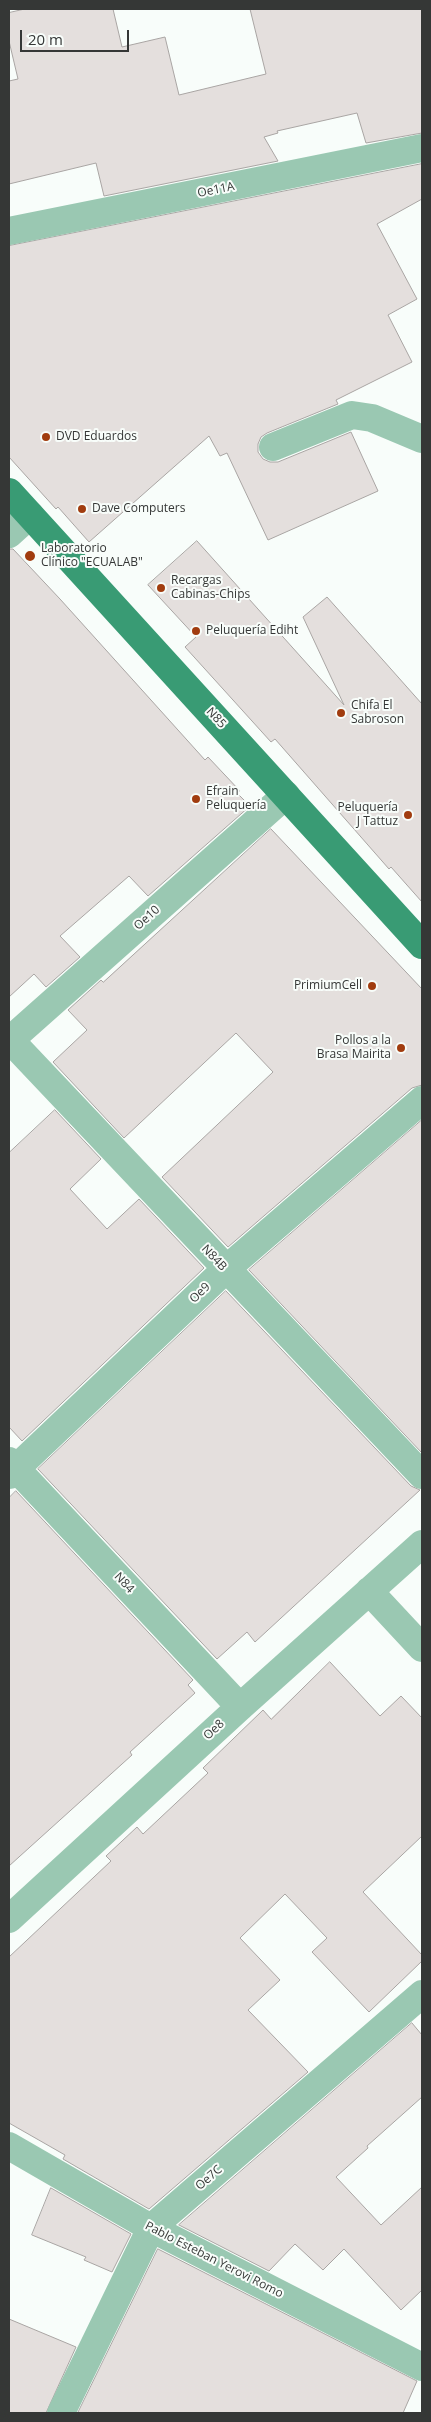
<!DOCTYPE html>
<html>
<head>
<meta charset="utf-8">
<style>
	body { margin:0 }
	#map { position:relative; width:431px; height:2422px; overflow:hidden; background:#f8fdfa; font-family:"Open Sans",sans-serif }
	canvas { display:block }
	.frame { position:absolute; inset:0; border:10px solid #353736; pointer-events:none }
	.scale { position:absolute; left:20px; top:30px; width:109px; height:22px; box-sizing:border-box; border:2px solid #353736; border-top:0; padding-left:6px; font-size:15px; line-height:18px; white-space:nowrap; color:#353736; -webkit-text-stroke:4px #f8fdfa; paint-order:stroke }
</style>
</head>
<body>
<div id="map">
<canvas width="431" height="2422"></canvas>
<div class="frame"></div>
<div class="scale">20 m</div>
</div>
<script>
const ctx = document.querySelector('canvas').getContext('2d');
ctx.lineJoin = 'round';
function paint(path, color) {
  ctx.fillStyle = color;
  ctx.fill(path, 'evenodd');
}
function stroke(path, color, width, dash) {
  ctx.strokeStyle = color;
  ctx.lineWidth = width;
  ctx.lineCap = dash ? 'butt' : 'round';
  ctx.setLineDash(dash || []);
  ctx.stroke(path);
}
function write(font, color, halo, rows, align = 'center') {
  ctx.font = font + ' "Open Sans",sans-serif';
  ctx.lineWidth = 4;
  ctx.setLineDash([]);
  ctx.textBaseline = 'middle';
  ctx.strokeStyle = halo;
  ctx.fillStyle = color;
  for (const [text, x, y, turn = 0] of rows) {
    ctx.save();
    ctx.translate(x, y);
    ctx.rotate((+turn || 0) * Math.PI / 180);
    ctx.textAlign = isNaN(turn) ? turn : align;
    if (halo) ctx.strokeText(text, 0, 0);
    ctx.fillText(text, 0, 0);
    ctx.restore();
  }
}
const building = new Path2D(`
	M 25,9 L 113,9 L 122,47 L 165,37 L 179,95 L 266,74 L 250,9 L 422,9 L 422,133 L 366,143 L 357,113 L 277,131 L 278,133 L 264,137 L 278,161 L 104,196 L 96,163 L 9,184 L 9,81 L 18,79 L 9,41 L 9,13 Z
	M 422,164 L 422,199 L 377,224 L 417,299 L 388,315 L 412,362 L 336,400 L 338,404 L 267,433 L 261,437 L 258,444 L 258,452 L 263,459 L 270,462 L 278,462 L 351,432 L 378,491 L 268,540 L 227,453 L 220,456 L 209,436 L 89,542 L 58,507 L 56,509 L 9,457 L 9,246 Z
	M 197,541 L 344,705 L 303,617 L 327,597 L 422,704 L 422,902 L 391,867 L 389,869 L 275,739 L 271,742 L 185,647 L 196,637 L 148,585 Z
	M 9,549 L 13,549 L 60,599 L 205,760 L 208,757 L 240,791 L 237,793 L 250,806 L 148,896 L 129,876 L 60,936 L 80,957 L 46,987 L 34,974 L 9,997 Z
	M 271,829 L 422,989 L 422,1085 L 412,1088 L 228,1247 L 162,1177 L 273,1072 L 236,1033 L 124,1138 L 53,1062 L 87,1030 L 68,1010 L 101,980 L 103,982 Z
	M 55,1110 L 101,1159 L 70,1189 L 107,1229 L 139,1199 L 204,1268 L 22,1441 L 9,1427 L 9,1153 Z
	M 422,1120 L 422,1453 L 249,1270 Z
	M 226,1291 L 411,1486 L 420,1490 L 255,1642 L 247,1632 L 217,1659 L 38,1469 Z
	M 16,1491 L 193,1680 L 188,1685 L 195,1693 L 130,1752 L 132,1755 L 9,1866 L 9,1498 Z
	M 330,1662 L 380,1716 L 401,1696 L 422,1718 L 422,1836 L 363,1892 L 422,1955 L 422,1961 L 369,2012 L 312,1952 L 327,1938 L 285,1894 L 240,1938 L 280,1980 L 248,2010 L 308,2072 L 149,2209 L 63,2159 L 65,2155 L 9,2123 L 9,1957 L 111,1861 L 106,1856 L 137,1827 L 143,1834 L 208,1773 L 203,1768 L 263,1710 L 271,1719 Z
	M 412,2023 L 422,2035 L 422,2097 L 367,2146 L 368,2148 L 336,2177 L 381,2225 L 422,2187 L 422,2290 L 401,2310 L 344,2249 L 323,2270 L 295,2244 L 269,2271 L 179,2225 Z
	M 51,2188 L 131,2234 L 112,2272 L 84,2260 L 86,2257 L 32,2235 Z
	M 158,2249 L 417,2381 L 403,2413 L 78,2413 Z
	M 9,2319 L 76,2347 L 46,2413 L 9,2413 Z`);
paint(building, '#e4dfdd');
stroke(building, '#a9a5a3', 1);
stroke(new Path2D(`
	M 9,231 L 422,148
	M 273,447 L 352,415 L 372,418 L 422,439
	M 9,534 L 30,515
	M 9,1039 L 422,1475
	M 9,1041 L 286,795
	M 9,1461 L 240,1707
	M 9,1475 L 225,1270 L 422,1100
	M 369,1591 L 422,1648
	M 9,1919 L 240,1707 L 422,1544
	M 9,2146 L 151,2228 L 422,2367
	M 61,2413 L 151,2228 L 422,1994`), '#9ac8b2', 28);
stroke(new Path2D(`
	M 9,492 L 422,945`), '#399b74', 28);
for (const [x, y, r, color] of [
	[46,437,5,"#a13c0f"],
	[82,509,5,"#a13c0f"],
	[30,556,6,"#a13c0f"],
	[161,588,5,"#a13c0f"],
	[196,631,5,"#a13c0f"],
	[341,713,5,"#a13c0f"],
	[196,799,5,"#a13c0f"],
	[408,815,5,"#a13c0f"],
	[372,986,5,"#a13c0f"],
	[401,1048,5,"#a13c0f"]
]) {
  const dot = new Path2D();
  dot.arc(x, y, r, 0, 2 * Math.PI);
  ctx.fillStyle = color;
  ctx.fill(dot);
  stroke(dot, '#f8fdfa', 2);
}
write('12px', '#353736', '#f8fdfa', [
	["Oe11A",216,190,-11],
	["N85",216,718,47],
	["Oe10",147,918,-42],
	["N84B",214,1258,47],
	["Oe9",200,1293,-44],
	["N84",124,1583,47],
	["Oe8",214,1730,-43],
	["Oe7C",209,2178,-41],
	["Pablo Esteban Yerovi Romo",214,2260,27]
]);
write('12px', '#353736', '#f8fdfa', [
	["DVD Eduardos",56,437],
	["Dave Computers",92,509],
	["Laboratorio",41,549],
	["Clínico \"ECUALAB\"",41,563],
	["Recargas",171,581],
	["Cabinas-Chips",171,595],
	["Peluquería Ediht",206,631],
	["Chifa El",351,706],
	["Sabroson",351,720],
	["Efrain",206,792],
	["Peluquería",206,806],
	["Peluquería",398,808,"right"],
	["J Tattuz",398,822,"right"],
	["PrimiumCell",362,986,"right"],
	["Pollos a la",391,1041,"right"],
	["Brasa Mairita",391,1055,"right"]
], 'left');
</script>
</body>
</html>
